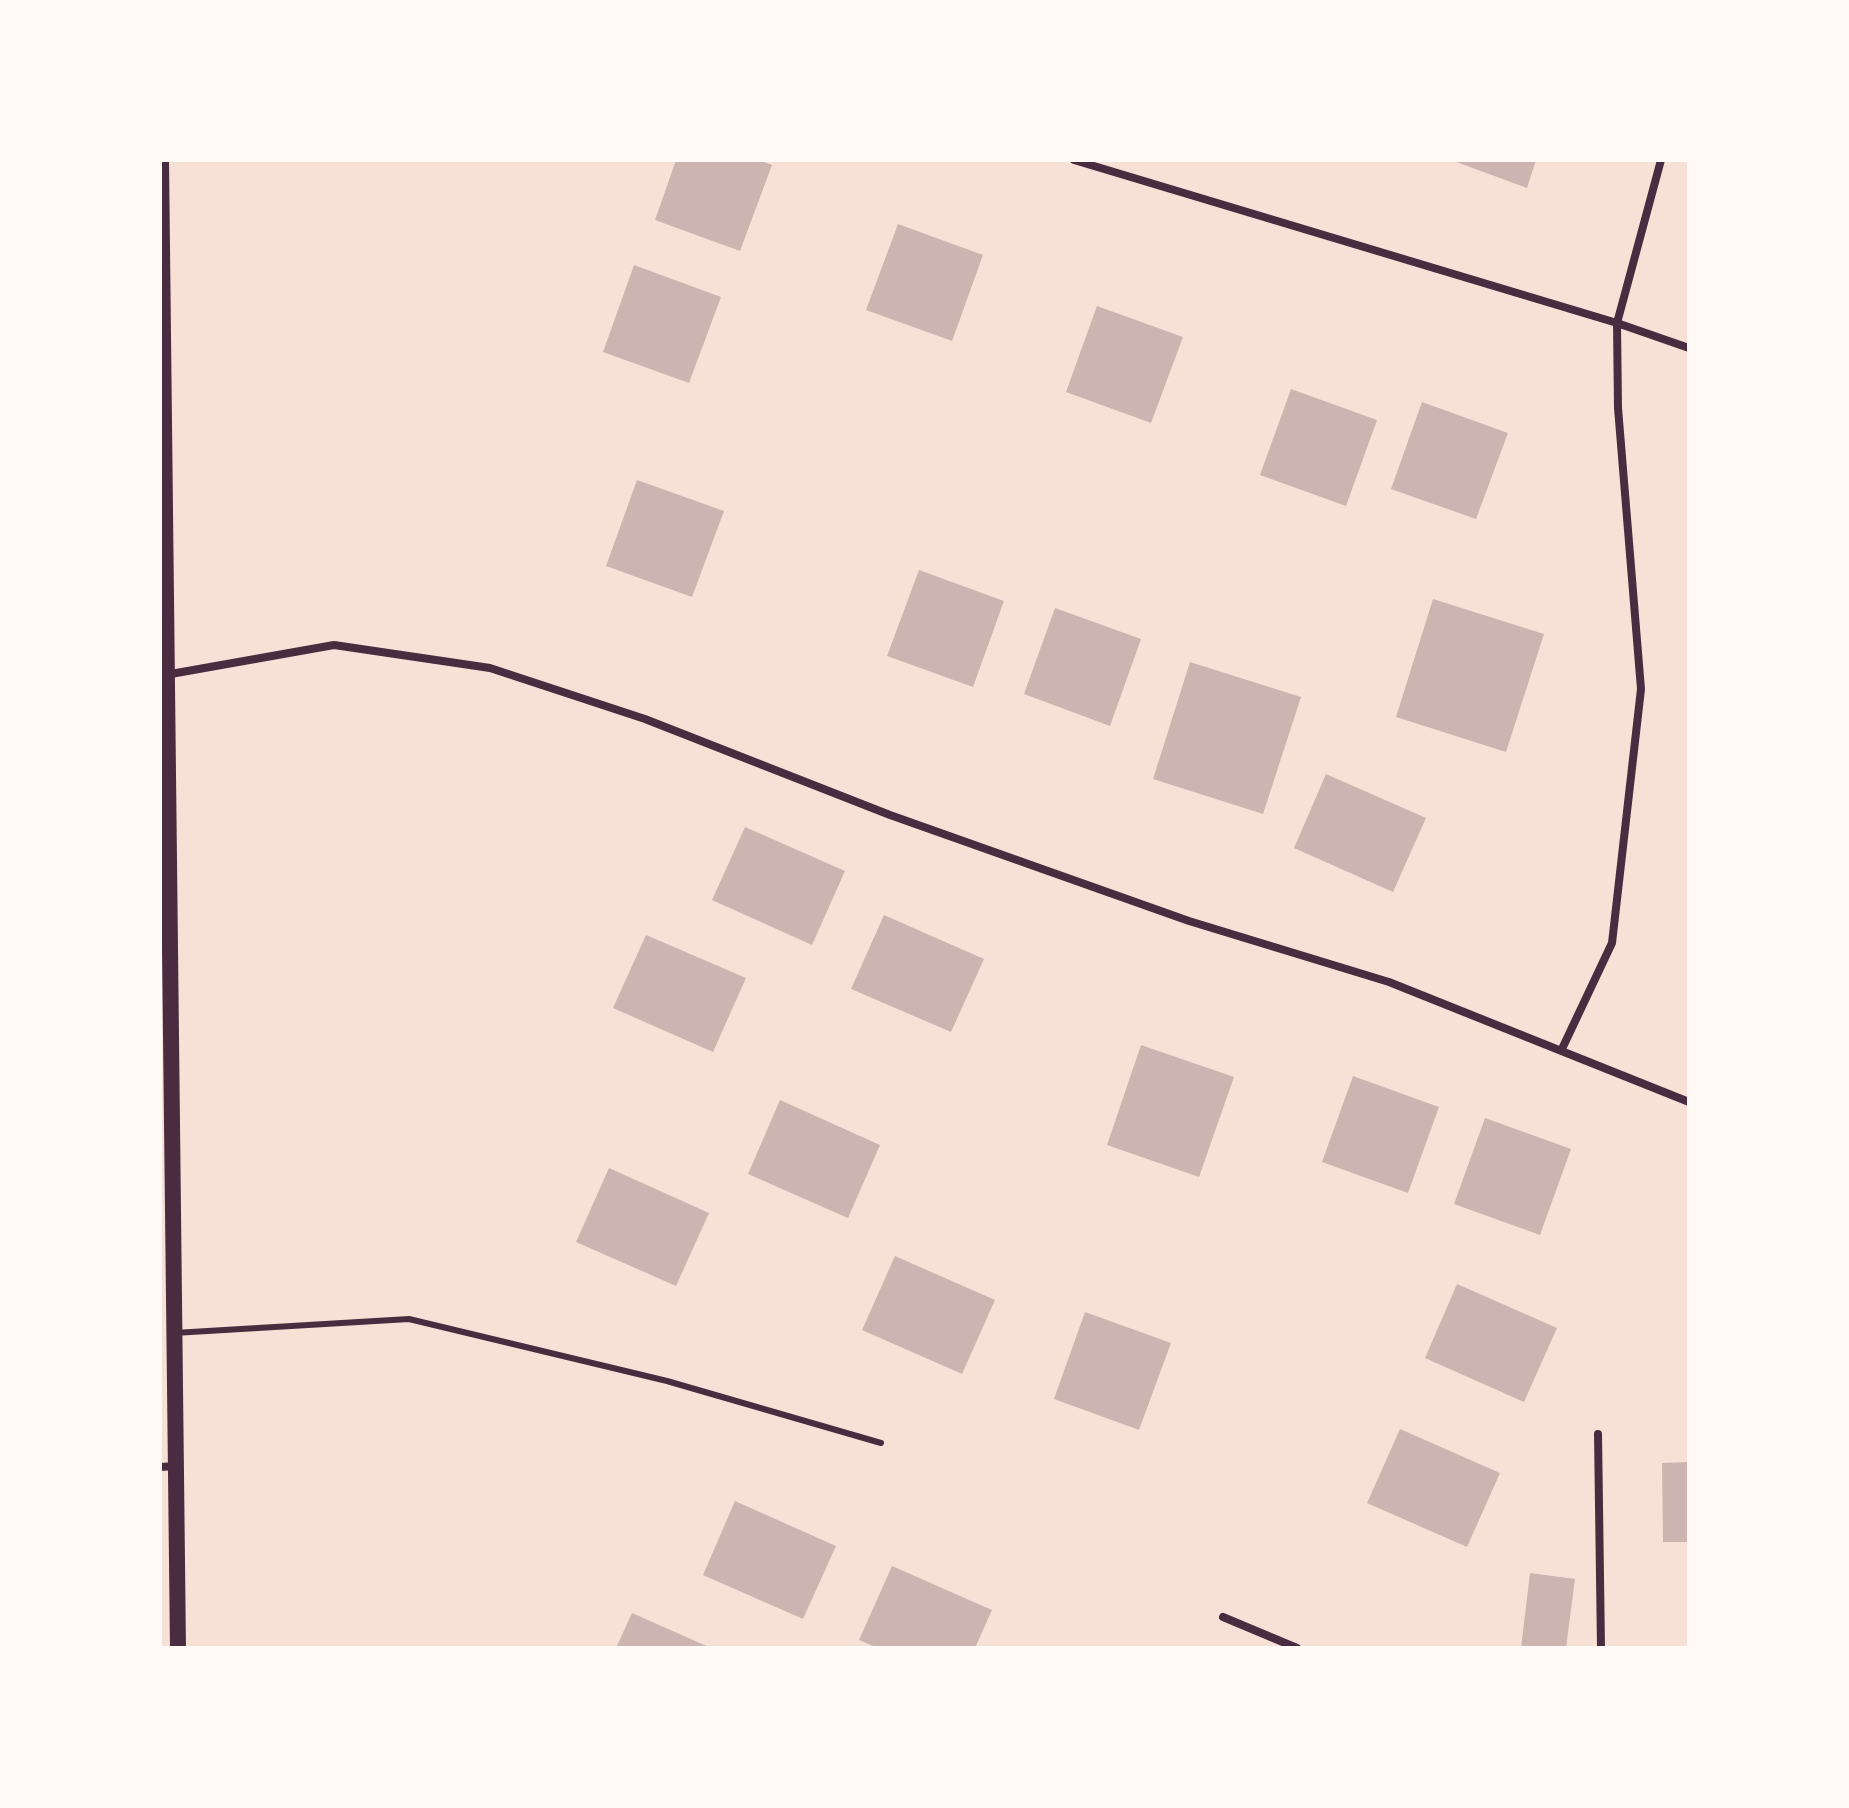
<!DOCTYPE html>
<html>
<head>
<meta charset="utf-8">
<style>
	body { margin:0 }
	#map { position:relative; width:1849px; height:1808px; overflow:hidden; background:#f7e1d7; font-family:Montserrat,sans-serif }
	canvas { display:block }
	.frame { position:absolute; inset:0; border:162px solid #fffaf5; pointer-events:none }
</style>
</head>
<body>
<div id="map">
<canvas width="1849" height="1808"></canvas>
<div class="frame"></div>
</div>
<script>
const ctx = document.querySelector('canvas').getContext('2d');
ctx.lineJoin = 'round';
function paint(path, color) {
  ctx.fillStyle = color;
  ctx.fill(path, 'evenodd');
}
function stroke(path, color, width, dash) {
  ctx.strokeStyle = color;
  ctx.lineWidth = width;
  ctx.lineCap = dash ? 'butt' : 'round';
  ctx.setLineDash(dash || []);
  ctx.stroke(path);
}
paint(new Path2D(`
	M 676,160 L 759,160 L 772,165 L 740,251 L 655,220 Z
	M 1451,160 L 1536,160 L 1527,188 Z
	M 898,224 L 983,255 L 952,341 L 866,310 Z
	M 634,265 L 721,297 L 689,383 L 603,352 Z
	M 1097,306 L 1183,337 L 1151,423 L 1066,392 Z
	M 1291,389 L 1377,420 L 1346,506 L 1260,475 Z
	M 1422,402 L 1508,433 L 1476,519 L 1391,489 Z
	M 637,480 L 724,511 L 692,597 L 606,566 Z
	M 919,570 L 1004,601 L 973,687 L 887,656 Z
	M 1433,599 L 1544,634 L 1506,752 L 1396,717 Z
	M 1055,608 L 1141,639 L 1110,726 L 1024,694 Z
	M 1190,662 L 1301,697 L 1263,814 L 1153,779 Z
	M 1326,774 L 1426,818 L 1393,892 L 1294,848 Z
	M 745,827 L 845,871 L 812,945 L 712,900 Z
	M 884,915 L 984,959 L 951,1032 L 851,989 Z
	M 646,935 L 746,978 L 713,1052 L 613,1008 Z
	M 1141,1045 L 1234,1077 L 1199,1177 L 1107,1145 Z
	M 1353,1076 L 1439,1107 L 1408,1193 L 1322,1162 Z
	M 780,1100 L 880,1145 L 848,1218 L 748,1174 Z
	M 1485,1118 L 1571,1149 L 1540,1235 L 1454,1204 Z
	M 609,1168 L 709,1213 L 676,1286 L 576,1242 Z
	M 895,1256 L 995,1300 L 962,1374 L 862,1330 Z
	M 1457,1284 L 1557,1328 L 1524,1402 L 1425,1358 Z
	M 1085,1312 L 1171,1343 L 1139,1430 L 1054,1399 Z
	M 1400,1429 L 1500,1473 L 1467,1547 L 1367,1503 Z
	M 1689,1462 L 1689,1542 L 1663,1542 L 1662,1463 Z
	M 735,1501 L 836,1546 L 803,1619 L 703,1575 Z
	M 892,1566 L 992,1610 L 975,1648 L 878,1648 L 859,1640 Z
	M 1530,1573 L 1575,1579 L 1566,1648 L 1521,1648 Z
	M 632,1613 L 711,1648 L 616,1648 Z`), '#ccb4b1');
stroke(new Path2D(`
	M 174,1333 L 409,1319 L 667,1381 L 881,1443`), '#4a2c40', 6);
stroke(new Path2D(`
	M 1074,160 L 1617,323 L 1689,348
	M 165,675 L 334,645 L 490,668 L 645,719 L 890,815 L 1189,921 L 1389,982 L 1689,1102
	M 1561,1051 L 1612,943 L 1641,689 L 1618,408 L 1617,323 L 1661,160
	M 1598,1434 L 1601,1648
	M 160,1467 L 176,1466
	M 1223,1617 L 1297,1648`), '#4a2c40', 8);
stroke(new Path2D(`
	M 161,160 L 178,1648`), '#4a2c40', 16);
</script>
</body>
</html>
